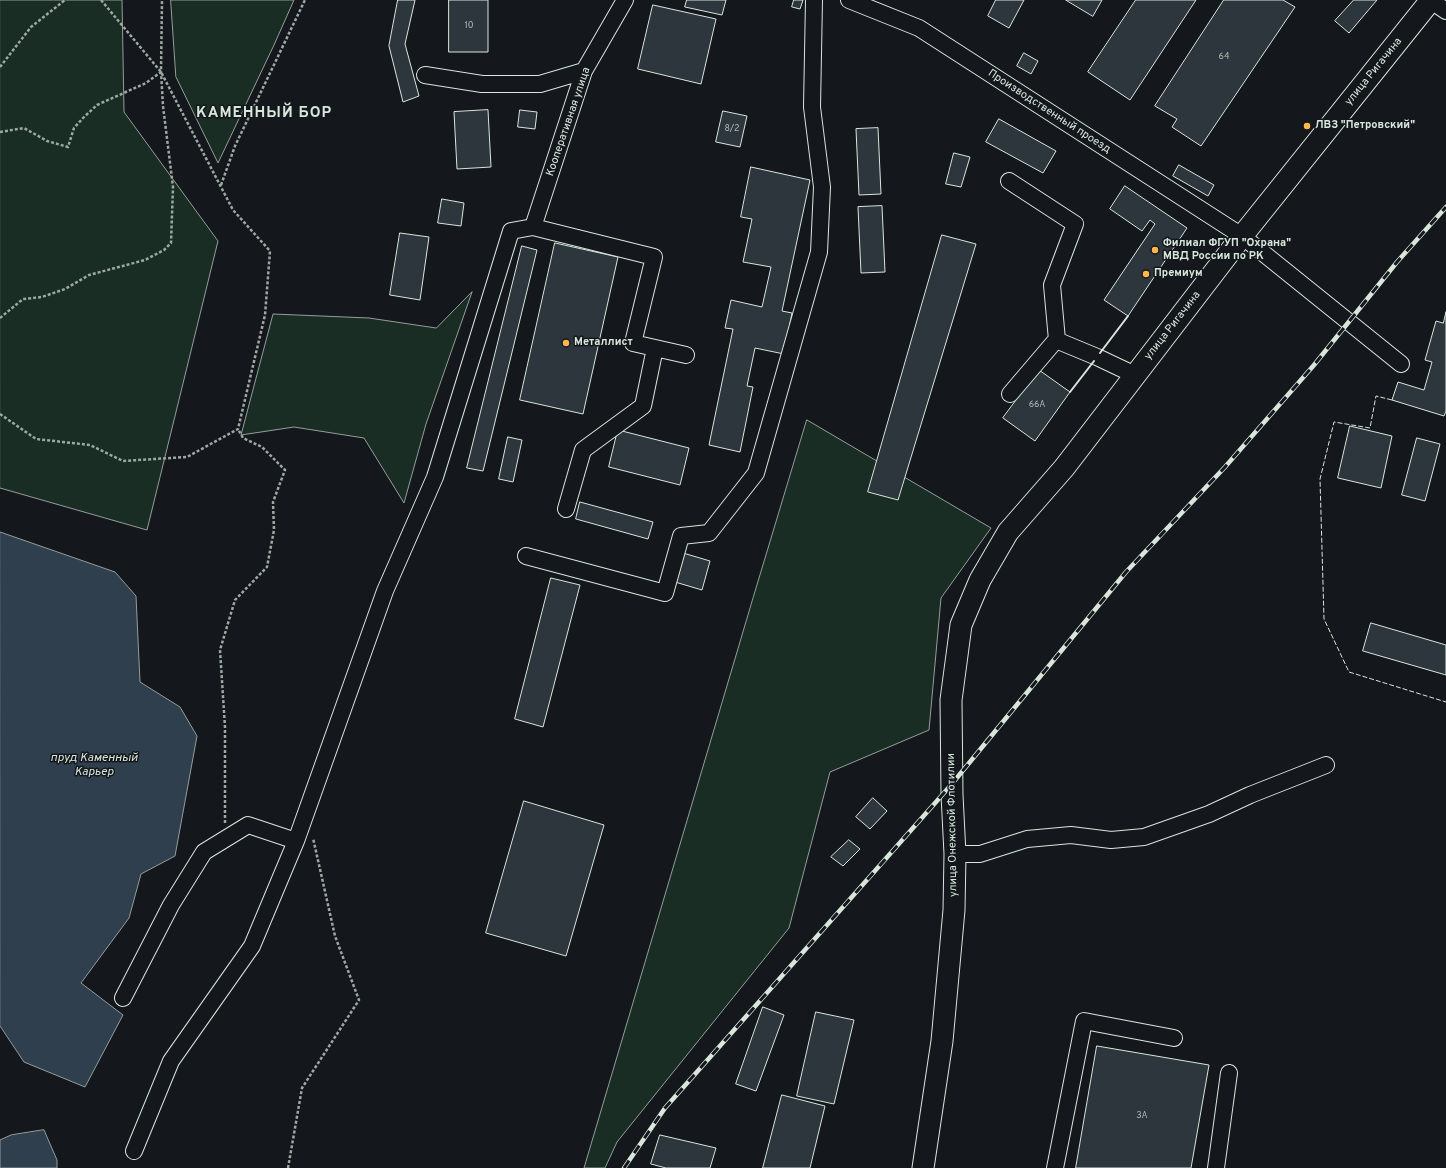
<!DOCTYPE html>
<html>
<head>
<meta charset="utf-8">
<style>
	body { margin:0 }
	canvas { display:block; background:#14181c }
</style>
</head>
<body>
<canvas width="1446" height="1168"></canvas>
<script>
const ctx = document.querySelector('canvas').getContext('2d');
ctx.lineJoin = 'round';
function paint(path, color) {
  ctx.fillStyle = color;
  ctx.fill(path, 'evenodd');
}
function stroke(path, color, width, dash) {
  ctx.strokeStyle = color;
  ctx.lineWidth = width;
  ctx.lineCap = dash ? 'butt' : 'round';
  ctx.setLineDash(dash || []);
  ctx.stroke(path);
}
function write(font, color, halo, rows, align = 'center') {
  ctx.font = font + ' Overpass,sans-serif';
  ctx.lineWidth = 3;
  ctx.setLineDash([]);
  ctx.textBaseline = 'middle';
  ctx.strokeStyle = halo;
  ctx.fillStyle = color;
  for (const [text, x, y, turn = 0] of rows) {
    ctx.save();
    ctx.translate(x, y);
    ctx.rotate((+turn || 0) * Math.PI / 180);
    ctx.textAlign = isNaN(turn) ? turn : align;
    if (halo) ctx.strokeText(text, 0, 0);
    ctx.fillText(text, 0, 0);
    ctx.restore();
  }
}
const green = new Path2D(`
	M 0,0 L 122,0 L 124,112 L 218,241 L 147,530 L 0,488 Z
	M 171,0 L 294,0 L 274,45 L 218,163 L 176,77 Z
	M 472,292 L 426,424 L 404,503 L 364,438 L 294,427 L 241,435 L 273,314 L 369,318 L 436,328 Z
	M 807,420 L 991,528 L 941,598 L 929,730 L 830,772 L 789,928 L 617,1142 L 605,1168 L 584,1168 L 753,598 Z`);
paint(green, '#1a2d24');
stroke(green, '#939e99', 1);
const water = new Path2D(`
	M 0,532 L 115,572 L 136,596 L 140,682 L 180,707 L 197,736 L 175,856 L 141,874 L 129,918 L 81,983 L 123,1015 L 85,1087 L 24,1062 L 0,1026 Z
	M 44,1130 L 57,1160 L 57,1168 L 0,1168 L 0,1140 L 11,1135 Z`);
paint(water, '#2f3f4d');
stroke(water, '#939e99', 1);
const building = new Path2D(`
	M 398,0 L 415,0 L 405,44 L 419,96 L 403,102 L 389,46 Z
	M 449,0 L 488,0 L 488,52 L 449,52 Z
	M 687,0 L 726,0 L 722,15 L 685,7 Z
	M 794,0 L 803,0 L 800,9 L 792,7 Z
	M 996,0 L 1024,0 L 1009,28 L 988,16 Z
	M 1066,0 L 1102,0 L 1093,16 Z
	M 1136,0 L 1196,0 L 1130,100 L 1088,72 Z
	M 1224,0 L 1283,0 L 1295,7 L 1201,146 L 1172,127 L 1177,119 L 1155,106 Z
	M 1354,0 L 1377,0 L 1349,33 L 1335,21 Z
	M 653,5 L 716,19 L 701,84 L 638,69 Z
	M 1024,53 L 1038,61 L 1031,74 L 1017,66 Z
	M 488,110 L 491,167 L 457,169 L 454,112 Z
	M 520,110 L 537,112 L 535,129 L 518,127 Z
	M 723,111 L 747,116 L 740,147 L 716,142 Z
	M 999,119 L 1056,151 L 1043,173 L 986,142 Z
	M 878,128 L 881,194 L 859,195 L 856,129 Z
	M 954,153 L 970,157 L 961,187 L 946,184 Z
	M 1179,165 L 1214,185 L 1208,196 L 1173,176 Z
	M 751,167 L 810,180 L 782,311 L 792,313 L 784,354 L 755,348 L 747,386 L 753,387 L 740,452 L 709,445 L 733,329 L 725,328 L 731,300 L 762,307 L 771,267 L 743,262 L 752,219 L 741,217 Z
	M 1125,186 L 1187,228 L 1128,316 L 1104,300 L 1155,224 L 1150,220 L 1142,231 L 1110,209 Z
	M 442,199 L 464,203 L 461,226 L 438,223 Z
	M 882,206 L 885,272 L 861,273 L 858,207 Z
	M 400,233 L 429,237 L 420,300 L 390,295 Z
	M 942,235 L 976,244 L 898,500 L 868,492 Z
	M 555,243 L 618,257 L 583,414 L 520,400 Z
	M 522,246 L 537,250 L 483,471 L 467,468 Z
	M 1446,312 L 1446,411 L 1444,416 L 1392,400 L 1398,382 L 1424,390 L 1432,362 L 1425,360 L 1436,321 L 1443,323 Z
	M 1039,370 L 1070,392 L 1035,441 L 1003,418 Z
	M 1350,426 L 1392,436 L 1381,488 L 1338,478 Z
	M 618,430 L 689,448 L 680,485 L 609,467 Z
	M 508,437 L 522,440 L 513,482 L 499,479 Z
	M 1417,438 L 1440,444 L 1425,501 L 1402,495 Z
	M 580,502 L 653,522 L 648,539 L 576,519 Z
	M 683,553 L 710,561 L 702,590 L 675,582 Z
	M 551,578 L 580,585 L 543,727 L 515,719 Z
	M 1371,623 L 1446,645 L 1446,675 L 1363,651 Z
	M 873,798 L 887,811 L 870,829 L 856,817 Z
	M 524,801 L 604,825 L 566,956 L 486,933 Z
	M 849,840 L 860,849 L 843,866 L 831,857 Z
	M 763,1007 L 784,1015 L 756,1091 L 736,1084 Z
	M 816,1012 L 854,1020 L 834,1104 L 797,1096 Z
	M 1097,1046 L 1209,1065 L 1191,1168 L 1076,1168 Z
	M 782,1095 L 825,1106 L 810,1168 L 763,1168 Z
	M 660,1135 L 716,1148 L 710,1168 L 666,1168 L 651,1164 Z`);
paint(building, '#2c363c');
stroke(building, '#d8e6dc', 1);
const minor = new Path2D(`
	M 849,0 L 919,28 L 1242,236 L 1401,364
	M 1430,0 L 1446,11
	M 425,75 L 482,84 L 540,84 L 584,71
	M 1009,181 L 1075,224 L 1052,285 L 1057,340
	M 533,227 L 584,71 L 625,0
	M 1010,394 L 1056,340 L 1097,357 L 1135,375
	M 566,509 L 583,450 L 643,406 L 655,348
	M 526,556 L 665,593 L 681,536 L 709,533 L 756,473 L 819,252 L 822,187 L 812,107 L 814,0
	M 955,854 L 980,854 L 1027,839 L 1071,835 L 1111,840 L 1144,837 L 1209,814 L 1250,795 L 1326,765
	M 123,998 L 171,905 L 204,852 L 248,825 L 296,841
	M 134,1151 L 171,1061 L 252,946 L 296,841 L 385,591 L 435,477 L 511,231 L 533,227 L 654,257 L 633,343 L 686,355
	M 1055,1168 L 1084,1021 L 1174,1038
	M 1216,1168 L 1229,1073`);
const major = new Path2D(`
	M 923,1168 L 942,1041 L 954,910 L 955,854 L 952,795 L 951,700 L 961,625 L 980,580 L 1008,532 L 1064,468 L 1242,236 L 1431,0`);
stroke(minor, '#d8e6dc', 18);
stroke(major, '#d8e6dc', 23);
stroke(new Path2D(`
	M 0,67 L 31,27 L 65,0
	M 0,132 L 24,128 L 47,141 L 68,147 L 74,128 L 84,117 L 97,105 L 146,83 L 161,72
	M 221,185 L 235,146 L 305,0
	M 0,318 L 23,299 L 42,297 L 65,289 L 89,275 L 145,260 L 164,250 L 171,243 L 173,187 L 163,106 L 161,72 L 162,0
	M 0,414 L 36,439 L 90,445 L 123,461 L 187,457 L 238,429 L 265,315 L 270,251 L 233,210 L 161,72 L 101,0
	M 225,823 L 225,727 L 220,650 L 235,600 L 267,567 L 274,530 L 273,502 L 285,470 L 262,447 L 243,438 L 238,429
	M 288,1168 L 302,1088 L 359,1000 L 335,936 L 313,838`), '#9da8a2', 2.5, [3, 2]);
stroke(minor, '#14181c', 16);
stroke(major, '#14181c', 21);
const rail = new Path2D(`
	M 624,1168 L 665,1108 L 951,785 L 1126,572 L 1225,467 L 1314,365 L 1397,262 L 1446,207`);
stroke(rail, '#d8e6dc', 4.5);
stroke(rail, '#14181c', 3, [9]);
stroke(new Path2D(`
	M 1392,400 L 1376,396 L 1370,428 L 1334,422 L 1320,479 L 1324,619 L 1349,672 L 1446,702`), '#d8e6dc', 1, [5, 2]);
stroke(new Path2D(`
	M 1100,353 L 1128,316
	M 1070,392 L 1094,361`), '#d8e6dc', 2);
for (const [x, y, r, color] of [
	[1307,126,4,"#ffb74d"],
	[1155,250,4,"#ffb74d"],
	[1146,274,4,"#ffb74d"],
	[566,343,4,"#ffb74d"]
]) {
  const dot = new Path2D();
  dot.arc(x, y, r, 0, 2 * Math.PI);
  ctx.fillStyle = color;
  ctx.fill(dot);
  stroke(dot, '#14181c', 1.5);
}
write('9px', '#adbab4', null, [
	["10",469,26],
	["64",1224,57],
	["8/2",732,129],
	["66А",1037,405],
	["3А",1142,1116]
]);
write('11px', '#d8e6dc', '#14181c', [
	["улица Ригачина",1374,72,-51],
	["Производственный проезд",1049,112,33],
	["Кооперативная улица",569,122,-71],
	["улица Ригачина",1173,326,-52],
	["улица Онежской Флотилии",953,825,-91]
]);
write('bold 11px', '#d8e6dc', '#14181c', [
	["ЛВЗ \"Петровский\"",1315,126],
	["Филиал ФГУП \"Охрана\"",1163,244],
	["МВД России по РК",1163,257],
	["Премиум",1154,274],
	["Металлист",574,343]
], 'left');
write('italic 12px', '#d8e6dc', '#14181c', [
	["пруд Каменный",94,759],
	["Карьер",94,773]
]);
ctx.letterSpacing = '1px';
write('bold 15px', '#d8e6dc', '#14181c', [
	["КАМЕННЫЙ БОР",264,114]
]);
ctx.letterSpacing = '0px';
</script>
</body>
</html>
